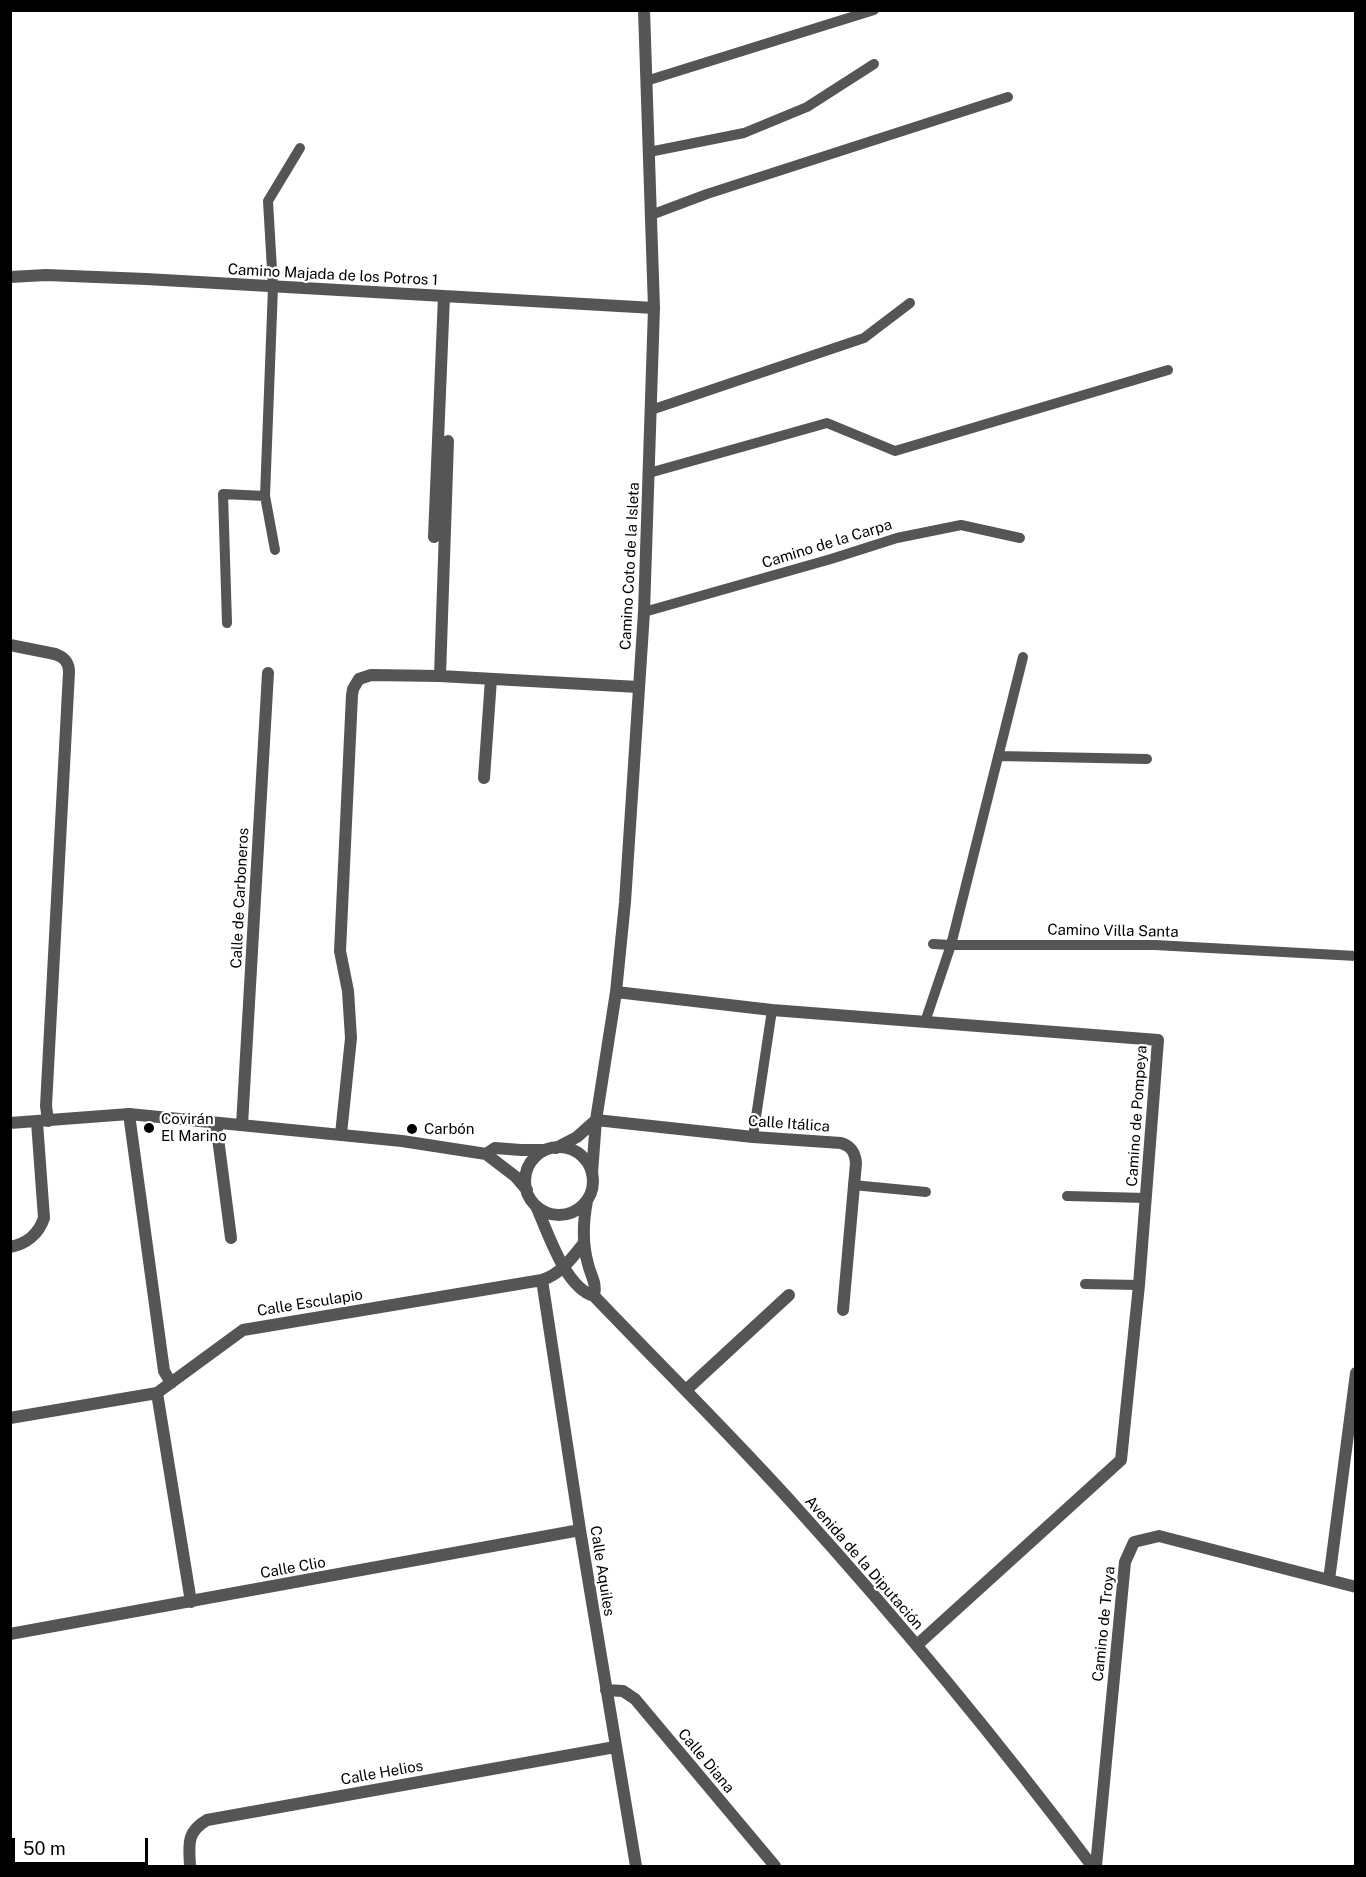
<!DOCTYPE html>
<html>
<head>
<meta charset="utf-8">
<style>
	body { margin:0 }
	#map { position:relative; width:1366px; height:1877px; overflow:hidden; background:#fff; font-family:"Public Sans",sans-serif }
	canvas { display:block }
	.frame { position:absolute; inset:0; border:12px solid #000; pointer-events:none }
	.scale { position:absolute; left:12px; top:1838px; width:136px; height:27px; box-sizing:border-box; border:3px solid #000; border-top:0; padding-left:8px; font-size:18px; line-height:21px; white-space:nowrap; color:#000; -webkit-text-stroke:4px #fff; paint-order:stroke }
</style>
</head>
<body>
<div id="map">
<canvas width="1366" height="1877"></canvas>
<div class="frame"></div>
<div class="scale">50 m</div>
</div>
<script>
const ctx = document.querySelector('canvas').getContext('2d');
ctx.lineJoin = 'round';
function stroke(path, color, width, dash) {
  ctx.strokeStyle = color;
  ctx.lineWidth = width;
  ctx.lineCap = dash ? 'butt' : 'round';
  ctx.setLineDash(dash || []);
  ctx.stroke(path);
}
function write(font, color, halo, rows, align = 'center') {
  ctx.font = font + ' "Public Sans",sans-serif';
  ctx.lineWidth = 4.5;
  ctx.setLineDash([]);
  ctx.textBaseline = 'middle';
  ctx.strokeStyle = halo;
  ctx.fillStyle = color;
  for (const [text, x, y, turn = 0] of rows) {
    ctx.save();
    ctx.translate(x, y);
    ctx.rotate((+turn || 0) * Math.PI / 180);
    ctx.textAlign = isNaN(turn) ? turn : align;
    if (halo) ctx.strokeText(text, 0, 0);
    ctx.fillText(text, 0, 0);
    ctx.restore();
  }
}
stroke(new Path2D(`
	M 646,81 L 874,10
	M 649,152 L 744,133 L 807,107 L 874,64
	M 651,215 L 707,194 L 1008,97
	M 651,410 L 864,338 L 910,303
	M 649,473 L 827,423 L 895,451 L 1168,370
	M 265,496 L 275,550
	M 644,612 L 831,559 L 897,538 L 961,525 L 1020,538
	M 227,623 L 223,494 L 265,496 L 273,287 L 268,201 L 300,148
	M 998,756 L 1147,759
	M 933,944 L 951,945 L 1023,657
	M 925,1022 L 951,945 L 1155,945 L 1356,956
	M 753,1137 L 772,1010
	M 853,1185 L 926,1192
	M 1067,1196 L 1146,1198
	M 1085,1284 L 1139,1285`), '#555', 10);
stroke(new Path2D(`
	M 10,645 L 55,654`), '#555', 12);
stroke(new Path2D(`
	M 10,277 L 46,275 L 146,279 L 654,308
	M 434,537 L 444,296
	M 440,676 L 448,441
	M 484,778 L 491,679
	M 616,992 L 772,1010 L 1158,1040 L 1139,1285 L 1121,1460 L 917,1645
	M 129,1114 L 164,1371 L 171,1383
	M 596,1120 L 753,1137 L 841,1143 C 851,1146 855,1152 856,1163 L 843,1310
	M 48,1121 L 46,1106 L 69,672 C 69,662 64,657 55,654
	M 216,1123 L 231,1238
	M 242,1125 L 268,673
	M 341,1134 L 351,1038 L 348,991 L 340,951 L 352,695 L 353,689 L 359,679 L 371,675 L 440,676 L 638,687
	M 556,1148 L 577,1137 L 596,1120
	M 592,1173 L 596,1120 L 616,992 L 625,902 L 644,612 L 654,308 L 644,10
	M 10,1247 C 27,1244 39,1233 44,1218 L 37,1122
	M 542,1280 L 580,1530 L 636,1866
	M 686,1390 L 789,1295
	M 157,1393 L 191,1602
	M 10,1418 L 157,1393 L 243,1330 L 542,1280 C 561,1274 572,1258 584,1243
	M 1329,1580 L 1356,1373
	M 10,1634 L 580,1530
	M 606,1690 L 623,1691 L 635,1699 L 775,1866
	M 190,1866 C 189,1845 186,1832 207,1820 L 615,1747
	M 1096,1866 L 1125,1562 L 1134,1542 L 1159,1536 L 1356,1587`), '#555', 12);
stroke(new Path2D(`
	M 10,1123 L 129,1114 L 402,1141 L 486,1154 L 516,1177 L 527,1190
	M525 1181a34 34 0 1 1 68 0a34 34 0 1 1-68 0Z
	M 486,1154 L 495,1148 L 521,1150 L 545,1150
	M 587,1201 C 583,1222 582,1243 588,1264 C 591,1277 597,1282 594,1296
	M 536,1206 C 548,1232 565,1288 594,1296 C 661,1366 730,1434 795,1506 C 899,1621 999,1742 1092,1866`), '#555', 12);
for (const [x, y, r, color] of [
	[149,1128,6,"#000"],
	[412,1129,6,"#000"]
]) {
  const dot = new Path2D();
  dot.arc(x, y, r, 0, 2 * Math.PI);
  ctx.fillStyle = color;
  ctx.fill(dot);
  stroke(dot, '#fff', 2);
}
write('15px', '#000', '#fff', [
	["Camino Majada de los Potros 1",333,275,3],
	["Camino de la Carpa",827,544,-17],
	["Camino Coto de la Isleta",630,566,-87],
	["Calle de Carboneros",240,898,-87],
	["Camino Villa Santa",1113,931,1],
	["Camino de Pompeya",1137,1116,-86],
	["Calle Itálica",789,1124,4],
	["Calle Esculapio",310,1303,-9],
	["Avenida de la Diputación",864,1563,49],
	["Calle Clio",293,1568,-10],
	["Calle Aquiles",602,1571,81],
	["Camino de Troya",1104,1624,-84],
	["Calle Diana",706,1761,50],
	["Calle Helios",382,1773,-10]
]);
write('15px', '#000', '#fff', [
	["Covirán",161,1119],
	["El Marino",161,1136],
	["Carbón",424,1129]
], 'left');
</script>
</body>
</html>
